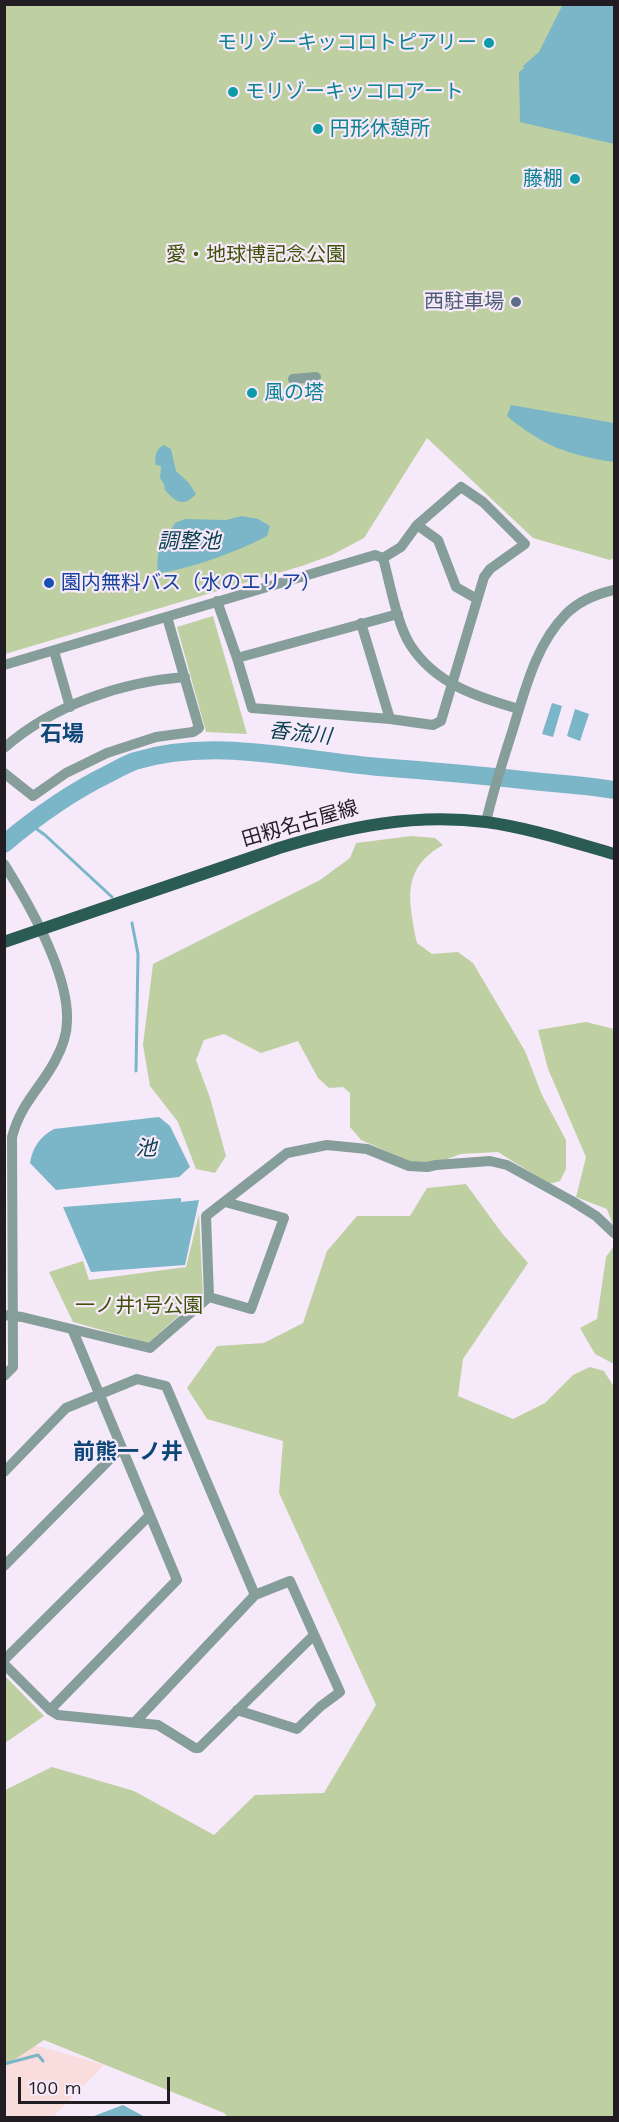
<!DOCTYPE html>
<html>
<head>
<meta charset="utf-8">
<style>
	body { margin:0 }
	#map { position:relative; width:619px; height:2122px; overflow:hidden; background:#f6e9fa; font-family:"Work Sans",sans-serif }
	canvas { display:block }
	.frame { position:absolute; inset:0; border:6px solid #211d22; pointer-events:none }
	.scale { position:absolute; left:18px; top:2077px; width:152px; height:27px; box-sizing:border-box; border:3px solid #211d22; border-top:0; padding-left:8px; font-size:18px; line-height:21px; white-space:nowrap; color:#211d22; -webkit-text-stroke:4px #f6e9fa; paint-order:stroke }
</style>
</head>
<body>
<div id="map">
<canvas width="619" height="2122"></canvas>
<div class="frame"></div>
<div class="scale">100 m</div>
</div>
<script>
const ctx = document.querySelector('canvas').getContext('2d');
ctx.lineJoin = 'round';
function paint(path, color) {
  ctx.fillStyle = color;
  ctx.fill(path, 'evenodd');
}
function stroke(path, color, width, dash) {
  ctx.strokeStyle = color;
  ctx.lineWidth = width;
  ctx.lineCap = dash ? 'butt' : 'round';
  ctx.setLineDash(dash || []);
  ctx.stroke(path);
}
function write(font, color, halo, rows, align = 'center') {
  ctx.font = font + ' "Work Sans","Noto Sans JP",sans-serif';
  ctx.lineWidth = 4.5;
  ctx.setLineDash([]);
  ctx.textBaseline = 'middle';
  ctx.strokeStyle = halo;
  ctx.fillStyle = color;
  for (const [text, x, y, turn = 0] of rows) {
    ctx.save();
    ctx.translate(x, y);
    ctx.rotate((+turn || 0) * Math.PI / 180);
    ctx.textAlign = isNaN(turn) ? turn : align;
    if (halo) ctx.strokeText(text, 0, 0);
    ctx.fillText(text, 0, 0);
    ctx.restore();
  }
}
paint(new Path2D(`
	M 4,2036 L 104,2065 L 53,2117 L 5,2117 Z`), '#f8dddc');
paint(new Path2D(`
	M 5,5 L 614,5 L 614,558 L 610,560 L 533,538 L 427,438 L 364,538 L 332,555 L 302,566 L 5,654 Z
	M 213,616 L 247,734 L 206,732 L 177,627 Z
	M 411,836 L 435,838 L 443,845 C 400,869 409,902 417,943 L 432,954 L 458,952 L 473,963 L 525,1051 L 542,1095 L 566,1140 L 566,1169 L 560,1181 L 549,1184 L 498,1152 L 461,1154 L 436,1163 L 418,1165 L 361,1140 L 350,1127 L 350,1093 L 343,1087 L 329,1088 L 318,1078 L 298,1041 L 261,1053 L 224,1034 L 204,1040 L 196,1060 L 210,1098 L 226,1156 L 215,1173 L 196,1169 L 178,1122 L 150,1086 L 143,1045 L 153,964 L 320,880 L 350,858 L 356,843 Z
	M 586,1022 L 614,1029 L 614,1228 L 607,1209 L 576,1197 L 586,1157 L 548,1069 L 538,1030 Z
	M 466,1184 L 501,1232 L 528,1263 L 463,1359 L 458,1396 L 513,1419 L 545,1403 L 573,1375 L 590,1367 L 604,1371 L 614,1387 L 614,2117 L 228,2117 L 224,2113 L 44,2040 L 5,2066 L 5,1790 L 52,1767 L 134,1791 L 214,1835 L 255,1795 L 324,1793 L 376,1705 L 279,1493 L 283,1441 L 207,1419 L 187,1388 L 217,1346 L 264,1343 L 303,1323 L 327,1251 L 357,1216 L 410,1216 L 427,1188 Z
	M 199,1214 L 203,1294 L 148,1343 L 73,1322 L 49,1272 L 83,1261 L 89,1280 L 186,1267 Z
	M 614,1246 L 614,1364 L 595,1354 L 580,1328 L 597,1319 L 606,1257 Z
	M 5,1676 L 44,1716 L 5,1743 L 4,1743 Z`), '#bed0a1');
paint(new Path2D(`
	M 563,4 L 614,5 L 614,144 L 520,122 L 519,72 L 524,68 L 523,66 L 539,52 Z
	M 511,405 L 614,423 L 614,462 C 568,455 543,446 507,416 Z
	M 164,445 L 171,449 L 176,471 L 189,483 L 196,494 C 183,508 176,502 165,490 L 164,484 L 160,478 L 161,466 L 156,465 C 154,458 156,448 164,445 Z
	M 242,516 L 258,519 L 270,526 L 267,536 C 241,550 186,571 157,573 L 158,554 L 175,523 L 185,519 L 226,520 Z
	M 552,703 L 562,706 L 553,737 L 542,734 Z
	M 575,709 L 589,714 L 580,741 L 567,736 Z
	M 159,1117 L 170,1126 L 190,1167 L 179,1177 L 56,1190 L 30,1163 C 33,1146 40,1137 54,1129 Z
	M 181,1198 L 181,1202 L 199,1200 L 185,1265 L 91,1272 L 63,1207 Z
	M 123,2105 L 145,2117 L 92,2117 L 94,2116 Z`), '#7ab5c8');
stroke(new Path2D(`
	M 28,823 L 45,835 L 112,897
	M 132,923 L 138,954 L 136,1071
	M 4,2064 L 38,2055 L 43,2061`), '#7ab5c8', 3);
stroke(new Path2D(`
	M 4,844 C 37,816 71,792 110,773 C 118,769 126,764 135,761 C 215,737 298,760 379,767 C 433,771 488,776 542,782 C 566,784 591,786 614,790`), '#7ab5c8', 18);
stroke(new Path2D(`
	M 293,379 L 316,377
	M 417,525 L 438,540 L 456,587 L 477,599
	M 217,601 L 237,658 L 252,708 L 390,719 L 433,725 L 441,721 L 484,577 L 490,569 L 525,544 L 483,502 L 461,487 L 417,525 L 401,547 L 383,558
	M 361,623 L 390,719
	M 54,651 L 70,707
	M 237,658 L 398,614
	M 4,665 L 375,555 L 383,558 C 390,583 397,625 411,646 C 436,684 477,697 519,709
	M 4,748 C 53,705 121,682 185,677
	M 4,773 L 33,796 L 66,773 L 107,753 L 156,737 L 193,732 L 199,728 L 167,617
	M 486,822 C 493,791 503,760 513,729 C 525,690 536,644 566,614 C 580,600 596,594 614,590
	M 4,864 C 29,904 69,974 67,1021 C 67,1034 61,1050 55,1061 C 40,1089 21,1103 12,1137 L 13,1367 L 4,1376
	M 209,1297 L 251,1309 L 284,1218 L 225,1202
	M 4,1315 L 22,1317 L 150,1348 L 209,1297 L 206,1216 L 287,1153 L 327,1145 L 367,1149 L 409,1166 L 427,1167 L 436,1165 L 490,1161 L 507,1165 L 572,1201 L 596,1216 L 614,1233
	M 4,1472 L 66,1408 L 137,1379 L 166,1386 L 255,1595 L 135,1722
	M 4,1566 L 121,1448
	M 4,1660 L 149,1516
	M 4,1664 L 50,1710 L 58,1715 L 158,1725 L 195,1748 L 199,1748 L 314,1635
	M 50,1710 L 177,1580 L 73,1331
	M 237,1710 L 297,1729 L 321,1706 L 340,1692 L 290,1581 L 255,1595`), '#859e99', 10);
stroke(new Path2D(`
	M 4,942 L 279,848 C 348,827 413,813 486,822 C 530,828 572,842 614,854`), '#2a5c54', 12);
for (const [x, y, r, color] of [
	[489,43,6,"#0f9aa8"],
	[233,92,6,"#0f9aa8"],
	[318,129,6,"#0f9aa8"],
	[575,179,6,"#0f9aa8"],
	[516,302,6,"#5c6f8a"],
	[252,393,6,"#0f9aa8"],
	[49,583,6,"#1a4fb4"]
]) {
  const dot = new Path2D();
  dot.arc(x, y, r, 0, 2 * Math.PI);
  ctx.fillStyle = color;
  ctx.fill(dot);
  stroke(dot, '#f6e9fa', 2);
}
write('20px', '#0d838f', '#f6e9fa', [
	["モリゾーキッコロトピアリー",477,43,"right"],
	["モリゾーキッコロアート",245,92],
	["円形休憩所",330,129],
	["藤棚",563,179,"right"],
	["風の塔",264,393]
], 'left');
write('20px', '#3e5209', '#f6e9fa', [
	["愛・地球博記念公園",256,255],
	["一ノ井1号公園",139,1306]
]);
write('20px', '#4e5e75', '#f6e9fa', [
	["西駐車場",504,302]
], 'right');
write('20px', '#164399', '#f6e9fa', [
	["園内無料バス（水のエリア）",61,583]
], 'left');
write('20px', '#211d22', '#f6e9fa', [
	["田籾名古屋線",300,824,-16]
]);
write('italic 21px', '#0c4250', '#f6e9fa', [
	["調整池",189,542],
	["香流川",300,734,6],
	["池",146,1149]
]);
write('bold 22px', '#0b4677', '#f6e9fa', [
	["石場",62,735],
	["前熊一ノ井",128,1453]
]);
</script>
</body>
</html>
